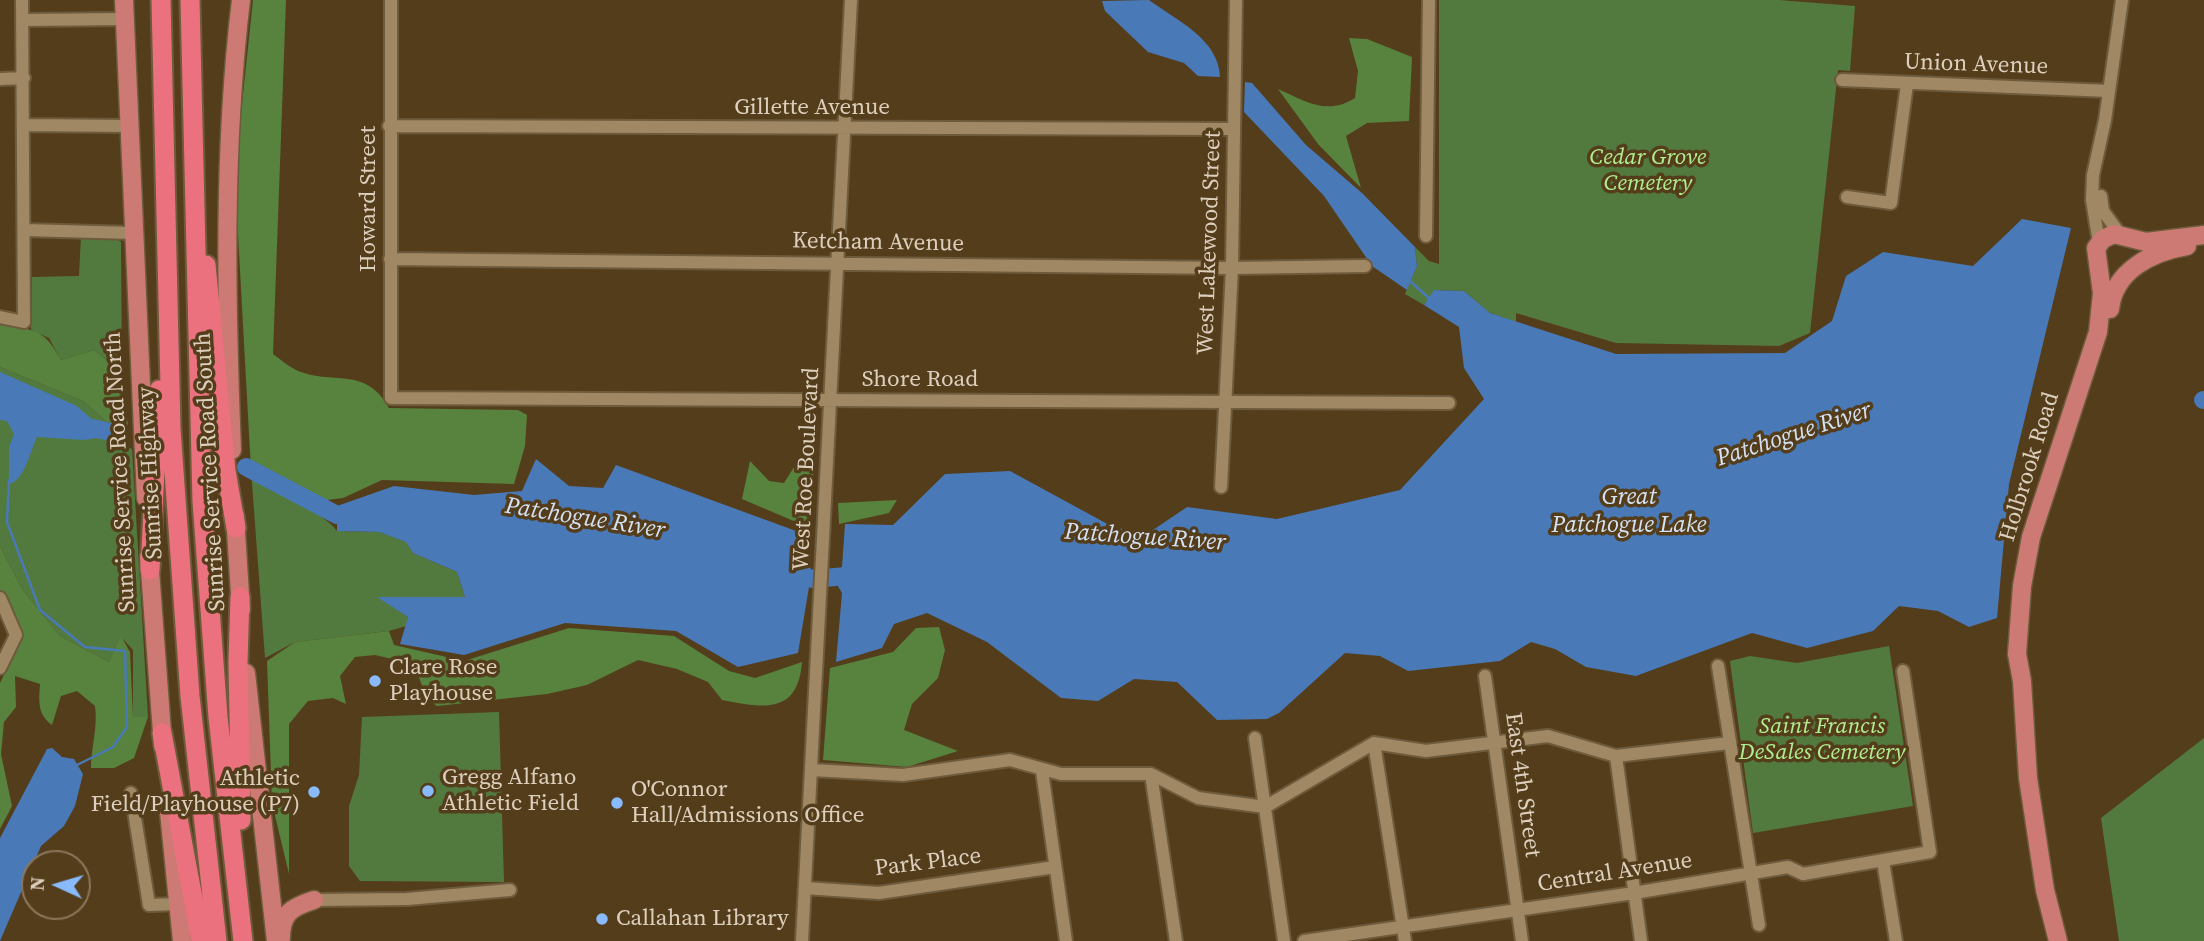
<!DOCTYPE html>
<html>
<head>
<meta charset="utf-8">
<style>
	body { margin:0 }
	#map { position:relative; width:2204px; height:941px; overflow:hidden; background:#543d1b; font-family:"Source Serif 4",serif }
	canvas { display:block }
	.north { position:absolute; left:21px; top:850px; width:70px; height:70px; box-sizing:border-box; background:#543d1b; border:2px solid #8b775c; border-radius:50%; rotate:274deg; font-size:19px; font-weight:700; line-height:28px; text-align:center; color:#ddcfbd }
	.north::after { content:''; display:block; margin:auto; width:24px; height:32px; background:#88bafc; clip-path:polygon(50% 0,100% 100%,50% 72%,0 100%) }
</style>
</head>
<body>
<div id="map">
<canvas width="2204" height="941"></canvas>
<div class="north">N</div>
</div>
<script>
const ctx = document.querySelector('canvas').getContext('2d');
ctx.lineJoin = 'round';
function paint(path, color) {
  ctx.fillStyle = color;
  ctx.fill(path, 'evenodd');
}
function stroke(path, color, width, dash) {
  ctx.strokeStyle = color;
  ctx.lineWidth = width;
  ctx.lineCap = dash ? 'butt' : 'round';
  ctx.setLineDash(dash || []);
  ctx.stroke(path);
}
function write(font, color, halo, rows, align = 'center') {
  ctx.font = font + ' "Source Serif 4",serif';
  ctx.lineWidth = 7;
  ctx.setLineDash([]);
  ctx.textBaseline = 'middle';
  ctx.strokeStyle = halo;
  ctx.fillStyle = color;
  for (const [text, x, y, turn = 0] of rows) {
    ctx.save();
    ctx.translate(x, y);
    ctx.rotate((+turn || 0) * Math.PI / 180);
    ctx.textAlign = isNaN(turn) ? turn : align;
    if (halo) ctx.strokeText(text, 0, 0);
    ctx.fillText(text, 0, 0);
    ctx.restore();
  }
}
paint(new Path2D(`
	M 1439,0 L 1779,0 L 1855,6 L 1850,71 L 1838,70 L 1810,333 L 1779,346 L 1616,343 L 1516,313 L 1516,322 L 1490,313 L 1464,291 L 1435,290 L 1424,305 L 1405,294 L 1417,266 L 1415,247 L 1429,261 L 1439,264 Z
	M 81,236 L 112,237 L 121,242 L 122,372 L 94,350 L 61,360 L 49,338 L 31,330 L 32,277 L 79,276 Z
	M 0,367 L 83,401 L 107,422 L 103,437 L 132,449 L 148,717 L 133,717 L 133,650 L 121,637 L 109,662 L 60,636 L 22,589 L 0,546 Z
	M 251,470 C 270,483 327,516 337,531 L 379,532 L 407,542 L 413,553 L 457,572 L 465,597 L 379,597 L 408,617 L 406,626 L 389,631 L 295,642 L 265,658 Z
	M 1889,646 L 1913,806 L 1753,833 L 1730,661 L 1750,656 L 1797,663 Z
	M 499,712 L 504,882 L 360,881 L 349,866 L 349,806 L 359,775 L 362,717 Z
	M 2204,738 L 2204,941 L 2119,941 L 2101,818 Z`), '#537a3e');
paint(new Path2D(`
	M 253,0 L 286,0 L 273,354 C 280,359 288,366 296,370 C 331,386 366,365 389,408 L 518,410 L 527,415 L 525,446 L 514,484 L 382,480 L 343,498 L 319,501 L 285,479 L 251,470 L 237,216 L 240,123 Z
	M 1349,38 L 1367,39 L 1412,57 L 1409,121 L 1367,123 L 1346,136 L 1361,188 L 1318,144 L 1278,89 C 1305,101 1327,116 1355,98 L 1358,71 Z
	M 0,324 C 35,331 43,327 61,360 L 94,350 L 122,372 L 128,426 L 107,422 L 83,401 L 0,367 Z
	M 816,432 L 810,528 L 742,499 L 750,461 L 769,481 L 784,483 Z
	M 897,500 L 889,513 L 839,524 L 838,503 Z
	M 0,546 L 22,589 L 60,636 L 109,662 L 121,636 L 130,652 L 133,717 L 148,717 L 134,758 L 114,768 L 91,768 C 91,747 98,728 95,706 L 77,691 L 61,696 L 52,725 C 37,714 39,701 40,684 L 15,676 L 16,707 L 4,722 L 1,754 L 12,806 L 0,829 L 0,683 L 21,639 L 0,594 Z
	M 939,627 L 945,650 L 938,678 L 912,704 L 904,730 L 958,751 L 907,767 L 823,760 L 830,668 L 893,652 L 916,628 Z
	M 569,628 L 674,636 L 729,671 L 755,678 L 802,662 C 798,715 763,708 722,700 L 708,682 L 677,669 L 638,660 L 587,685 L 547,694 L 437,706 L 427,699 L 414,664 L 375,655 L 355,657 L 340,676 L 346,704 L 333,698 L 308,701 L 289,724 L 289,874 L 272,803 L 267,661 L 295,642 L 389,631 L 394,645 L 464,661 Z`), '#57833e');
paint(new Path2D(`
	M 1149,0 C 1176,20 1219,39 1220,77 L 1198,76 L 1184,63 L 1148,52 L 1105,11 L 1102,1 Z
	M 1245,82 L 1252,83 L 1306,145 L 1362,193 L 1415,247 L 1417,266 L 1407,290 L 1372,266 L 1324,196 L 1244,112 Z
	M 2022,219 L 2071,228 L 2009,484 L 1997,618 L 1969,627 L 1938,611 L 1899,606 L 1873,631 L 1807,648 L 1752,633 L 1636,676 L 1586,667 L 1555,649 L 1531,642 L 1500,661 L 1408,671 L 1380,656 L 1345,653 L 1279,713 L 1267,719 L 1217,720 L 1177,682 L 1134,679 L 1098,701 L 1061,698 L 987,642 L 927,613 L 894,624 L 882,648 L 836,662 L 842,593 L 833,578 L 842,567 L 845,524 L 893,525 L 945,474 L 1010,471 L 1113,527 L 1147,534 L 1187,507 L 1277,519 L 1400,490 L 1484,399 L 1464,368 L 1459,327 L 1424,305 L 1434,290 L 1464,291 L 1490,313 L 1616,354 L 1785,353 L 1832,321 L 1846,276 L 1883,252 L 1973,266 Z
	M 0,372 L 77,406 L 105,431 L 103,437 L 84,440 L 37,437 C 30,451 25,480 9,484 L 9,447 L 14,434 L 7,421 L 0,420 Z
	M 536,459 L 569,486 L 603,488 L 616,465 L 807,535 L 809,564 L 814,579 L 809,587 L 798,653 L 738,667 L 676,631 L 565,623 L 464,655 L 400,644 L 408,617 L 377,597 L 465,597 L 457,572 L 413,553 L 406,542 L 379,532 L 337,531 L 337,506 L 394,486 L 474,495 L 522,491 Z
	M 52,748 L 62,757 L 74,759 L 83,774 L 75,806 L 64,826 L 41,846 L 0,941 L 0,838 L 47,749 Z`), '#4979b7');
stroke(new Path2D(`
	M 1410,281 L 1431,300
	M 9,480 L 7,522 L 40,610 L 85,647 L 125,651 L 127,727 L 113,747 L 77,765`), '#4979b7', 2.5);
stroke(new Path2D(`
	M 2203,400 L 2204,400
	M 82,426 L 116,433
	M 246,467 L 337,515 L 361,516
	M 790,575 L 814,579 L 856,575`), '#4979b7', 18);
const minor = new Path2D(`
	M 391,0 L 391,398 L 1449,403
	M 23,20 L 125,19
	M 0,79 L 24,78
	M 1842,80 L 2109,91
	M 23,125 L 129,126
	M 389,126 L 1234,129
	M 2101,196 L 2103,211 L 2120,234
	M 1847,197 L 1891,203 L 1907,84
	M 24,230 L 133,233
	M 1426,236 L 1429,0
	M 2099,243 L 2092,200 L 2093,175 L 2105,120 L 2122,0
	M 390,259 L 1232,268 L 1365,266
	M 0,317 L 24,322 L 22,0
	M 1221,487 L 1232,268 L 1236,0
	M 0,598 L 16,635 L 0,668
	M 1718,666 L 1759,925
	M 1485,676 L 1522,941
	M 1255,738 L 1284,941
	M 1374,743 L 1405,941
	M 1616,756 L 1641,941
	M 812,770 L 903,775 L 1010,760 L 1061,774 L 1151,774 L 1198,798 L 1265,807 L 1374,743 L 1426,751 L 1548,736 L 1616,756 L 1729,743
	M 1042,771 L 1066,941
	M 1151,774 L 1176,941
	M 131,793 L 149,905 L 178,904
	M 1883,861 L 1896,941
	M 805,888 L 879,893 L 1055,867
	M 314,900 L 407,899 L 510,890
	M 802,941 L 851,0
	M 1304,941 L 1634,893 L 1788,867 L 1803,874 L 1930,852 L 1903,671`);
const major = new Path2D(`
	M 124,0 L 146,498
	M 2110,309 C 2114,271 2151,252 2187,246
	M 232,450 C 226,300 223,149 241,0
	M 235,516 L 241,610
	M 149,557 L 163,746
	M 246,673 L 276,941
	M 169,812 L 182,941
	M 281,938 C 281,913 292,907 314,900
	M 2058,941 L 2045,890 L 2028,778 L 2022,681 L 2017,654 L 2022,586 L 2031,537 L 2098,332 L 2102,293 L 2096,248 L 2103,239 L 2114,234 L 2146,242 L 2204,235`);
const highway = new Path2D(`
	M 161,0 L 171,429 L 190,696 L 217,941
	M 190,0 L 202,501 L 218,717 L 243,941
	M 206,265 L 226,471 L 236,528
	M 150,570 L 159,390
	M 240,597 L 238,662 L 241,820
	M 162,733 L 201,941`);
stroke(minor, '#6d5b3c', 16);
stroke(major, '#6d5b3c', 21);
stroke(highway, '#6d5b3c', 23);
stroke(minor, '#a18865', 12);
stroke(major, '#ce7a74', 18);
stroke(highway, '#ec717e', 19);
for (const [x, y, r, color] of [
	[375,681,7,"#88bafc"],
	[428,791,7,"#88bafc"],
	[314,792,7,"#88bafc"],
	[617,803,7,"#88bafc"],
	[602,919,7,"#88bafc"]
]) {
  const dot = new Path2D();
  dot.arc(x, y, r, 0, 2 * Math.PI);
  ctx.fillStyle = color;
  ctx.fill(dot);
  stroke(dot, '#543d1b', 2.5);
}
write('23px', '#ddcfbd', '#543d1b', [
	["Union Avenue",1976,65,2],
	["Gillette Avenue",812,108],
	["Howard Street",369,199,-90],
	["Ketcham Avenue",878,243,1],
	["West Lakewood Street",1210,243,-88],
	["Shore Road",920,380],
	["Holbrook Road",2030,467,-73],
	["West Roe Boulevard",807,469,-87],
	["Sunrise Service Road North",121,472,-93],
	["Sunrise Service Road South",211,472,-93],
	["Sunrise Highway",151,473,-93],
	["East 4th Street",1522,785,82],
	["Park Place",928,863,-7],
	["Central Avenue",1615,873,-9]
]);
write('italic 23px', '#b0ef90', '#543d1b', [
	["Cedar Grove",1648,158],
	["Cemetery",1648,184],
	["Saint Francis",1822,727],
	["DeSales Cemetery",1822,753]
]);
write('23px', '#ddcfbd', '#543d1b', [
	["Clare Rose",389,668],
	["Playhouse",389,694],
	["Gregg Alfano",442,778],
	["Athletic Field",442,804],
	["Athletic",300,779,"right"],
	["Field/Playhouse (P7)",300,805,"right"],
	["O'Connor",631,790],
	["Hall/Admissions Office",631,816],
	["Callahan Library",616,919]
], 'left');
write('italic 24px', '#d5e2f4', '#543d1b', [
	["Patchogue River",1794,435,-18],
	["Great",1629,498],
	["Patchogue Lake",1629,526],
	["Patchogue River",585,519,9],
	["Patchogue River",1145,538,4]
]);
</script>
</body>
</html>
